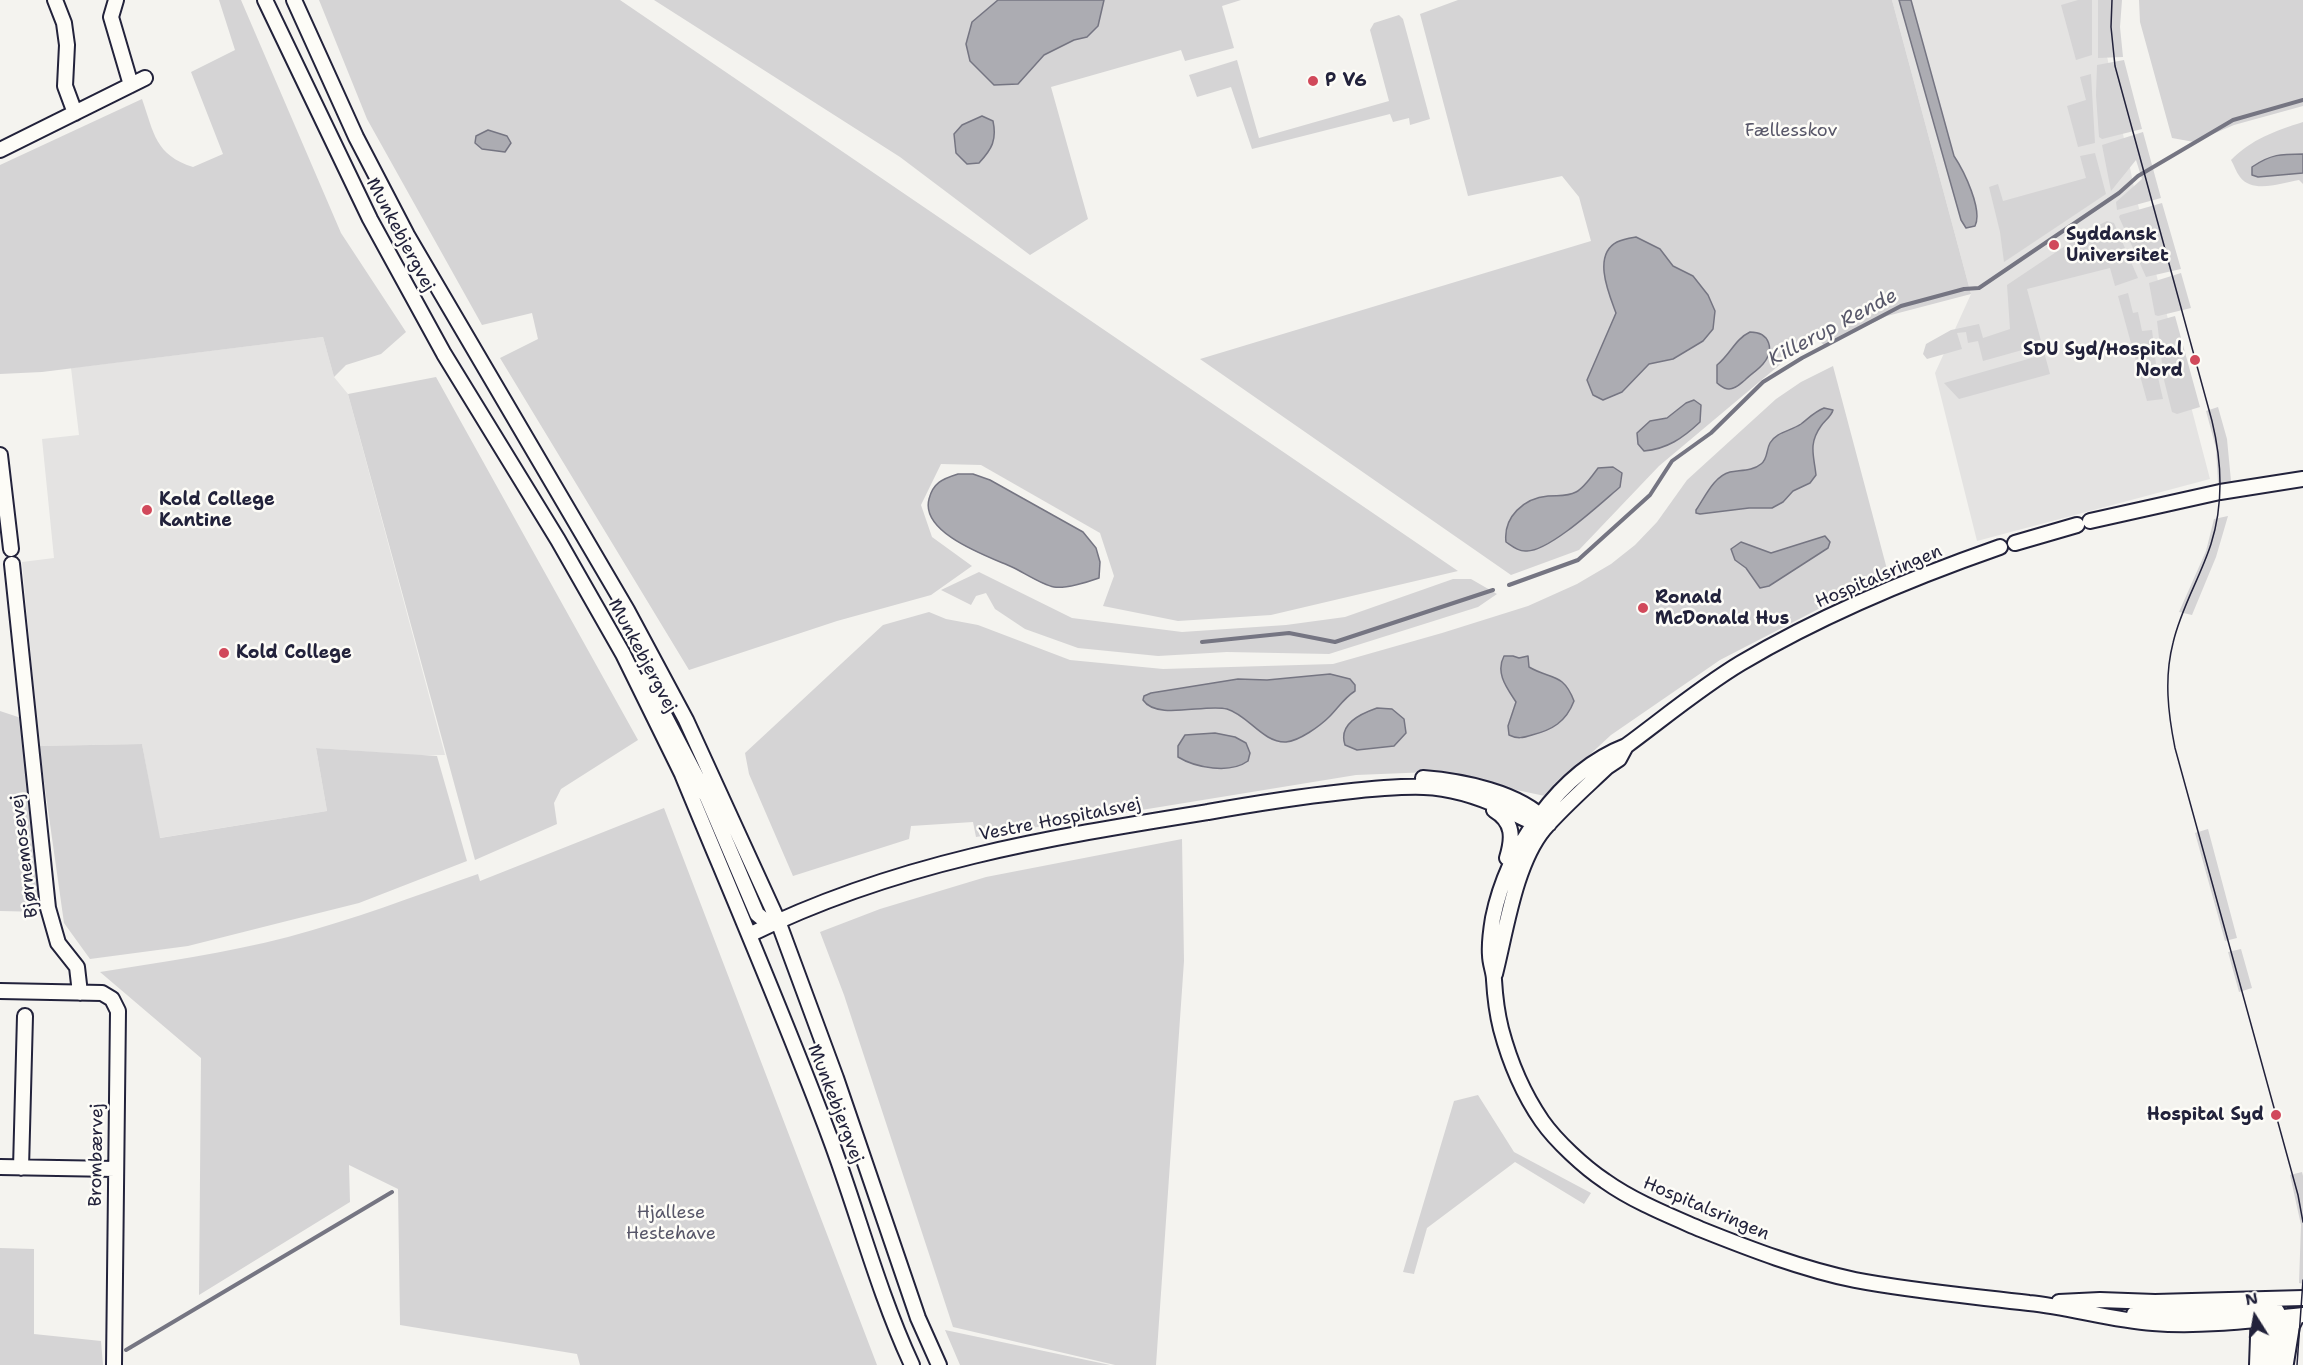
<!DOCTYPE html>
<html>
<head>
<meta charset="utf-8">
<style>
	body { margin:0 }
	#map { position:relative; width:2303px; height:1365px; overflow:hidden; background:#f4f3ef; font-family:"Shantell Sans",sans-serif }
	canvas { display:block }
	.north { position:absolute; left:2225px; top:1287px; width:60px; height:60px; -webkit-text-stroke:4px #fdfcf7; paint-order:stroke; rotate:349deg; font-size:16px; font-weight:700; line-height:24px; text-align:center; color:#22223b }
	.north::after { content:''; display:block; margin:auto; width:21px; height:27px; background:#22223b; clip-path:polygon(50% 0,100% 100%,50% 72%,0 100%) }
</style>
</head>
<body>
<div id="map">
<canvas width="2303" height="1365"></canvas>
<div class="north">N</div>
</div>
<script>
const ctx = document.querySelector('canvas').getContext('2d');
ctx.lineJoin = 'round';
function paint(path, color) {
  ctx.fillStyle = color;
  ctx.fill(path, 'evenodd');
}
function stroke(path, color, width, dash) {
  ctx.strokeStyle = color;
  ctx.lineWidth = width;
  ctx.lineCap = dash ? 'butt' : 'round';
  ctx.setLineDash(dash || []);
  ctx.stroke(path);
}
function write(font, color, halo, rows, align = 'center') {
  ctx.font = font + ' "Shantell Sans",sans-serif';
  ctx.lineWidth = 5;
  ctx.setLineDash([]);
  ctx.textBaseline = 'middle';
  ctx.strokeStyle = halo;
  ctx.fillStyle = color;
  for (const [text, x, y, turn = 0] of rows) {
    ctx.save();
    ctx.translate(x, y);
    ctx.rotate((+turn || 0) * Math.PI / 180);
    ctx.textAlign = isNaN(turn) ? turn : align;
    if (halo) ctx.strokeText(text, 0, 0);
    ctx.fillText(text, 0, 0);
    ctx.restore();
  }
}
paint(new Path2D(`
	M 1892,0 L 2106,0 L 2102,32 L 2136,197 L 2210,479 L 1977,541 L 1935,373 L 1971,294 Z
	M 323,337 L 334,377 L 348,394 L 445,755 L 413,755 L 316,748 L 327,811 L 159,838 L 142,744 L 39,746 L 22,562 L 54,558 L 42,439 L 79,435 L 71,368 Z`), '#e4e3e2');
paint(new Path2D(`
	M 219,0 L 241,0 L 341,233 L 406,332 L 381,354 L 346,365 L 334,377 L 323,337 L 42,372 L 0,374 L 0,165 L 142,99 C 154,133 155,155 193,167 L 223,154 L 191,72 L 235,50 Z
	M 319,0 L 620,0 L 1458,571 L 1271,615 L 1178,621 L 1103,606 L 1114,576 L 1100,533 L 981,465 L 941,464 L 921,505 L 932,537 L 972,566 L 931,595 L 837,621 L 689,670 L 500,358 L 538,339 L 532,313 L 482,325 L 367,119 Z
	M 654,0 L 1241,0 L 1222,6 L 1234,48 L 1185,61 L 1181,50 L 1051,87 L 1088,219 L 1030,255 L 900,157 Z
	M 1458,0 L 1892,0 L 1971,294 L 1887,316 L 1825,346 L 1814,336 L 1659,466 L 1579,550 L 1511,575 L 1200,359 L 1591,241 L 1579,197 L 1562,176 L 1468,196 L 1420,14 Z
	M 2078,0 L 2092,0 L 2092,55 L 2076,60 L 2061,5 Z
	M 2098,0 L 2122,0 L 2120,27 L 2123,57 L 2098,58 Z
	M 2139,0 L 2303,0 L 2303,106 L 2234,125 L 2194,142 L 2172,138 L 2140,22 Z
	M 1399,15 L 1403,19 L 1430,119 L 1410,125 L 1409,118 L 1393,122 L 1390,114 L 1252,149 L 1231,87 L 1197,97 L 1189,75 L 1237,60 L 1259,138 L 1389,101 L 1370,30 L 1374,23 Z
	M 2124,60 L 2142,129 L 2102,139 L 2099,137 L 2096,95 L 2097,65 Z
	M 2091,74 L 2095,143 L 2078,147 L 2067,106 L 2086,100 L 2080,77 Z
	M 2303,122 L 2303,184 L 2299,180 C 2281,183 2253,194 2240,177 C 2236,172 2234,165 2231,160 C 2252,139 2275,131 2303,122 Z
	M 2143,132 L 2161,198 L 2117,210 L 2116,202 L 2142,179 L 2136,160 L 2111,191 L 2102,145 Z
	M 2095,153 L 2106,194 L 2004,262 L 2000,232 L 1989,187 L 1998,184 L 2003,201 L 2086,178 L 2080,156 Z
	M 2162,203 L 2181,269 L 2146,277 L 2119,217 L 2120,215 Z
	M 2107,221 L 2114,223 L 2138,278 L 2115,286 L 2110,268 L 2027,289 L 2050,374 L 1959,399 L 1944,383 L 2035,357 L 2033,347 L 1983,361 L 1978,341 L 1968,343 L 1966,332 L 1957,333 L 1962,349 L 1927,359 L 1923,354 L 1926,344 L 1951,330 L 1979,324 L 1983,338 L 2010,329 L 2007,285 L 2089,230 Z
	M 2181,273 L 2191,308 L 2158,316 L 2155,315 L 2149,283 Z
	M 2128,293 L 2133,313 L 2138,312 L 2142,331 L 2152,330 L 2157,373 L 2163,399 L 2147,401 L 2118,296 Z
	M 2175,316 L 2200,407 L 2177,414 L 2172,412 L 2164,380 L 2157,321 Z
	M 1833,366 L 1888,573 L 1720,660 L 1611,735 L 1545,796 L 1431,772 L 1356,775 L 976,837 L 973,822 L 911,826 L 909,839 L 793,876 L 749,774 L 745,753 L 883,625 L 929,612 L 946,619 L 978,625 L 1070,660 L 1163,669 L 1333,664 L 1442,633 L 1528,606 L 1577,584 L 1611,564 L 1635,545 L 1657,522 L 1687,480 L 1776,399 L 1801,382 Z
	M 436,377 L 638,740 L 561,789 L 554,803 L 557,824 L 475,860 L 348,394 Z
	M 2218,407 L 2227,439 L 2231,481 L 2218,483 L 2216,448 L 2206,411 Z
	M 2228,516 L 2216,557 L 2192,615 L 2179,612 L 2206,551 L 2214,519 Z
	M 979,572 L 1072,618 L 1182,632 L 1286,625 L 1345,617 L 1453,579 L 1471,579 L 1497,594 L 1478,607 L 1329,654 L 1227,652 L 1158,656 L 1078,648 L 1025,629 L 995,609 L 986,593 L 976,596 L 971,605 L 941,590 Z
	M 0,711 L 24,719 L 44,912 L 0,911 Z
	M 142,744 L 160,838 L 327,811 L 316,748 L 437,756 L 467,861 L 359,903 L 283,922 L 188,946 L 90,959 L 64,923 L 39,746 Z
	M 664,808 L 877,1365 L 580,1365 L 577,1354 L 400,1325 L 398,1189 L 349,1165 L 350,1202 L 199,1295 L 201,1058 L 100,972 C 163,962 226,953 288,937 C 352,920 415,896 478,874 L 480,881 Z
	M 2208,829 L 2237,938 L 2225,941 L 2195,833 Z
	M 1182,839 L 1184,961 L 1156,1365 L 1115,1365 L 953,1327 L 844,995 L 820,932 L 880,909 L 986,877 Z
	M 2241,949 L 2252,988 L 2239,992 L 2228,952 Z
	M 1478,1095 L 1514,1152 L 1591,1193 L 1584,1204 L 1515,1162 L 1427,1228 L 1414,1274 L 1403,1272 L 1454,1101 Z
	M 2302,1172 L 2303,1176 L 2303,1284 L 2299,1283 L 2301,1225 L 2290,1175 Z
	M 0,1248 L 34,1249 L 34,1334 L 101,1341 L 103,1365 L 0,1365 Z
	M 945,1330 L 1110,1365 L 960,1365 Z`), '#d5d4d5');
const water = new Path2D(`
	M 998,0 L 1104,0 L 1098,26 L 1087,37 L 1074,40 L 1044,55 L 1018,84 L 994,85 L 970,61 L 966,44 L 972,22 Z
	M 1899,0 L 1911,0 L 1954,156 C 1964,171 1983,210 1975,226 L 1966,228 L 1961,220 Z
	M 982,116 L 993,121 C 997,140 992,149 979,163 L 967,164 L 956,153 L 954,134 L 962,125 Z
	M 488,130 L 507,136 L 511,143 L 505,152 L 482,149 L 475,143 L 476,136 Z
	M 2303,154 L 2303,173 L 2258,177 L 2252,175 L 2252,167 C 2271,154 2281,154 2303,154 Z
	M 1636,237 L 1660,249 L 1673,266 L 1693,276 L 1708,295 L 1715,311 L 1713,329 L 1703,341 L 1673,359 L 1649,364 L 1622,392 L 1603,400 L 1593,395 L 1587,380 L 1616,313 C 1609,294 1592,255 1617,242 C 1623,239 1630,238 1636,237 Z
	M 1750,332 C 1770,332 1775,350 1763,364 C 1758,370 1751,374 1745,380 C 1740,384 1736,389 1729,389 C 1724,389 1721,386 1717,383 L 1717,365 C 1730,355 1735,339 1750,332 Z
	M 1694,400 L 1701,405 L 1700,422 C 1683,438 1667,449 1644,451 L 1638,444 L 1637,433 L 1650,421 L 1667,418 L 1686,403 Z
	M 1824,408 L 1833,410 C 1831,417 1825,420 1821,426 C 1808,444 1814,456 1816,475 L 1810,483 L 1793,491 L 1783,502 L 1772,508 L 1749,508 L 1700,514 L 1696,513 L 1696,510 C 1705,497 1714,476 1730,472 C 1740,470 1753,471 1761,464 C 1768,459 1766,450 1770,443 C 1776,432 1791,431 1801,424 C 1809,418 1814,412 1824,408 Z
	M 1613,467 L 1622,473 L 1620,487 C 1601,503 1550,551 1527,551 C 1519,552 1512,546 1506,542 C 1503,517 1524,498 1548,496 C 1558,495 1567,497 1576,492 C 1584,488 1592,476 1598,468 Z
	M 958,474 L 973,474 L 990,480 L 1083,532 L 1096,548 L 1100,562 L 1099,578 C 1088,582 1065,589 1054,587 C 1042,585 1023,572 1012,567 C 987,556 920,533 929,499 C 933,483 942,479 958,474 Z
	M 1825,536 L 1830,542 L 1828,548 L 1769,586 L 1760,588 L 1746,568 L 1735,560 L 1731,549 L 1741,542 L 1771,553 Z
	M 1504,656 L 1513,656 L 1519,658 L 1528,656 L 1529,667 C 1551,680 1563,672 1574,701 C 1566,722 1552,730 1532,735 C 1523,738 1517,739 1509,735 L 1508,726 L 1516,702 C 1507,688 1495,673 1504,656 Z
	M 1330,674 L 1350,679 L 1355,685 L 1355,691 C 1344,698 1338,708 1329,717 C 1320,726 1299,741 1286,742 C 1263,743 1248,715 1227,709 C 1206,703 1157,721 1143,700 L 1144,696 L 1151,693 L 1238,679 L 1267,680 Z
	M 1377,708 L 1392,709 L 1404,719 L 1406,733 L 1394,746 L 1357,750 L 1345,745 C 1338,724 1360,714 1377,708 Z
	M 1215,733 L 1235,737 L 1246,743 L 1250,753 L 1248,761 C 1230,774 1196,768 1178,757 L 1178,746 L 1185,735 Z`);
paint(water, '#acacb2');
stroke(water, '#757582', 1.5);
stroke(new Path2D(`
	M 1509,585 L 1578,560 L 1650,495 L 1672,461 L 1711,433 L 1763,382 L 1802,358 L 1901,306 L 1964,289 L 1979,288 L 2119,193 L 2138,176 L 2233,120 L 2303,100
	M 1202,642 L 1289,633 L 1335,642 L 1493,590
	M 126,1350 L 392,1192`), '#757582', 4);
const minor = new Path2D(`
	M 55,0 L 64,23 L 67,45 L 65,86 L 75,113
	M 116,0 L 111,17 L 131,85
	M 265,0 L 370,219 L 444,354 L 558,540 L 623,654 L 682,774 C 732,895 784,1015 830,1138 C 858,1213 878,1292 912,1365
	M 294,0 L 356,137 L 407,235 L 627,610 L 686,720 L 778,921 L 836,1078 L 918,1318 L 939,1365
	M 0,150 L 145,78
	M 0,455 L 11,549
	M 2090,521 L 2220,492 L 2303,479
	M 2015,543 L 2077,525
	M 2000,547 C 1911,578 1822,615 1741,663 C 1701,687 1664,718 1626,746 C 1559,772 1507,849 1493,918 C 1491,930 1489,943 1490,955 C 1490,964 1494,972 1494,980 C 1495,997 1497,1013 1501,1029 C 1510,1063 1522,1092 1542,1121 C 1556,1141 1584,1167 1605,1181 C 1633,1201 1668,1215 1700,1229 C 1750,1249 1802,1269 1855,1280 C 1912,1291 1971,1296 2029,1303 C 2070,1307 2111,1320 2153,1323 C 2203,1327 2254,1320 2303,1315
	M 12,564 L 48,908 L 58,943 L 77,967 L 80,993
	M 646,680 L 707,797 L 757,914 L 763,919 L 778,921
	M 1423,778 C 1461,781 1520,792 1547,822
	M 1494,810 C 1514,822 1513,838 1507,858
	M 749,935 C 897,862 1047,838 1208,812 C 1253,804 1297,797 1343,792 C 1370,789 1397,786 1424,787 C 1451,788 1479,797 1503,808 C 1521,816 1528,824 1549,824
	M 1495,974 C 1506,931 1515,864 1544,829 C 1563,807 1586,787 1607,767 L 1619,759 L 1626,746
	M 0,991 L 102,993 L 112,999 L 118,1011 L 114,1365
	M 0,1167 L 115,1169
	M 21,1168 L 25,1016
	M 2059,1302 L 2100,1300 L 2155,1302 L 2303,1298
	M 2134,1314 L 2259,1309 L 2273,1299
	M 2286,1363 L 2292,1326 L 2297,1316
	M 2257,1365 L 2259,1310
	M 2267,1365 L 2269,1318 L 2267,1312
	M 2277,1365 L 2280,1318 L 2277,1311`);
stroke(minor, '#22223b', 18);
stroke(minor, '#fdfcf7', 14);
stroke(new Path2D(`
	M 2112,0 L 2111,27 L 2115,66 L 2212,421 C 2222,462 2224,503 2211,544 C 2200,578 2181,608 2173,643 C 2164,678 2168,713 2175,748 L 2298,1195 L 2303,1222
	M 2297,1365 L 2303,1280`), '#22223b', 1.5);
for (const [x, y, r, color] of [
	[1313,81,6,"#d1495b"],
	[2054,245,6,"#d1495b"],
	[2195,360,6,"#d1495b"],
	[147,510,6,"#d1495b"],
	[1643,608,6,"#d1495b"],
	[224,653,6,"#d1495b"],
	[2276,1115,6,"#d1495b"]
]) {
  const dot = new Path2D();
  dot.arc(x, y, r, 0, 2 * Math.PI);
  ctx.fillStyle = color;
  ctx.fill(dot);
  stroke(dot, '#fdfcf7', 2);
}
write('bold 18px', '#22223b', '#fdfcf7', [
	["P V6",1325,81],
	["Syddansk",2066,235],
	["Universitet",2066,256],
	["SDU Syd/Hospital",2183,350,"right"],
	["Nord",2183,371,"right"],
	["Kold College",159,500],
	["Kantine",159,521],
	["Ronald",1655,598],
	["McDonald Hus",1655,619],
	["Kold College",236,653],
	["Hospital Syd",2264,1115,"right"]
], 'left');
write('18px', '#585769', '#fdfcf7', [
	["Fællesskov",1791,131],
	["Hjallese",671,1213],
	["Hestehave",671,1234]
]);
write('18px', '#22223b', '#fdfcf7', [
	["Munkebjergvej",400,235,62],
	["Hospitalsringen",1879,577,-23],
	["Munkebjergvej",642,656,62],
	["Vestre Hospitalsvej",1060,820,-11],
	["Bjørnemosevej",25,856,-97],
	["Munkebjergvej",835,1104,69],
	["Brombærvej",97,1155,-89],
	["Hospitalsringen",1706,1209,23]
]);
write('italic 20px', '#59596b', '#fdfcf7', [
	["Killerup Rende",1833,328,-28]
]);
</script>
</body>
</html>
